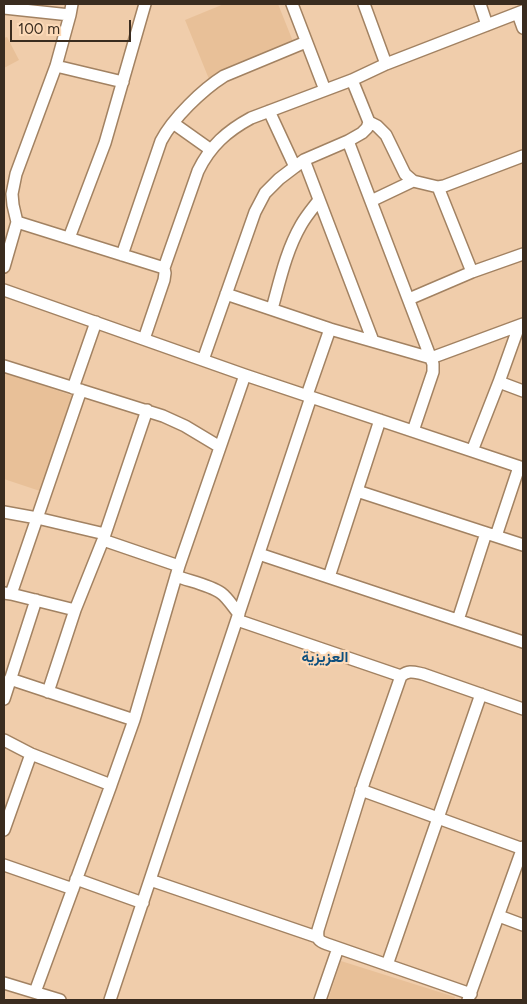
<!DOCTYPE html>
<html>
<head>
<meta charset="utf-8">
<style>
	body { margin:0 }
	#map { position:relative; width:527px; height:1004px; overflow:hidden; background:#f0cdab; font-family:Figtree,sans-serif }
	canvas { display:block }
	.frame { position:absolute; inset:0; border:5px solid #3a2c1f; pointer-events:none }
	.scale { position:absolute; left:10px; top:20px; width:121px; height:22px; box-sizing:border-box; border:2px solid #3a2c1f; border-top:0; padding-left:6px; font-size:15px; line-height:18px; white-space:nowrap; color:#3a2c1f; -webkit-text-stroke:4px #fddab8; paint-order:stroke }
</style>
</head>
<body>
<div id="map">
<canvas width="527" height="1004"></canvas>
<div class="frame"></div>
<div class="scale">100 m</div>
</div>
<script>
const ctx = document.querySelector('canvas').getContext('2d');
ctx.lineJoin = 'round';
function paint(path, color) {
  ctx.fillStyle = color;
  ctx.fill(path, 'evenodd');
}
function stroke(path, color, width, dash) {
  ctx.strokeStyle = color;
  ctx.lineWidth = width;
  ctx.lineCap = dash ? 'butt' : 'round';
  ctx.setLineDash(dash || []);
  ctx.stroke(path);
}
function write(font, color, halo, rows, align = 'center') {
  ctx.font = font + ' Figtree,Vazirmatn,sans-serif';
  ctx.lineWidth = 4.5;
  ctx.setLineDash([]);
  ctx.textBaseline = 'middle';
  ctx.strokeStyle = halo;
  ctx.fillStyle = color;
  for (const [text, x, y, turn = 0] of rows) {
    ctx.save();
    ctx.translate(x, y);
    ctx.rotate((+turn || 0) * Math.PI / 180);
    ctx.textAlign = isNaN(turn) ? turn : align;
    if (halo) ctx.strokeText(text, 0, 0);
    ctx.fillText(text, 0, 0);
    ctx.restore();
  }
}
paint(new Path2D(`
	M 224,4 L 278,4 L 294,44 L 209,79 L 185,20 Z
	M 7,37 L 19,60 L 4,68 L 4,38 Z
	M 4,372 L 76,397 L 43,492 L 4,479 Z
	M 341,961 L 455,997 L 454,1000 L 328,1000 Z`), '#e8c098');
const minor = new Path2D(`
	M 292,4 L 325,90
	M 364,4 L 386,64
	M 480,4 L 487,25
	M 4,8 L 70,15
	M 518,14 L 523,28
	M 56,66 L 123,82
	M 269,111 L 295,167
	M 369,122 L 377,126 L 386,135 L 405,174 L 413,181 L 438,187 L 444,186 L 523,156
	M 173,123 L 211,150
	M 348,141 L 433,364 L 433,372 L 413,431
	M 304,160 L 373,341
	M 438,187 L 472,272
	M 371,201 L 413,181
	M 17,222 L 164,268 L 198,171 C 210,146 227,131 251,118 L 352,80 L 386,64 L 523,11
	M 69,238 L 105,143 L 145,4
	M 122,255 L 161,141 C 173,118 202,90 224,76 L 306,42
	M 4,267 L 17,222 L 13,205 L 12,194 L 16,174 L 56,66 L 70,15 L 72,4
	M 4,290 L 245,375 L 523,468
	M 226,294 L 330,329 L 431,358 L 523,324
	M 409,299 L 472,272 L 523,254
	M 272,309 C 280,280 286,251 301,225 C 306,216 313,208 319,200
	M 144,339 L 164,280 L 165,273 L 164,268
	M 203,360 L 255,212 L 265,193 L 279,179 L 304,160 L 348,141 L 362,133 L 367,128 L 369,122 L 352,80
	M 4,366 L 163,416 L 185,426 L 220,447
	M 499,382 L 523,391
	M 73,388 L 96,322
	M 307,395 L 330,329
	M 472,451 L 499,382 L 519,326
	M 357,491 L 523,545
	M 4,512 L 37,518 L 105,534
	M 496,536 L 519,467
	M 103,540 L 179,566
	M 259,554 L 523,642
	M 176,576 C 189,581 210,585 221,593 C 228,598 233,607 239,614
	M 329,577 L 380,420
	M 4,593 L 11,594 L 75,610
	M 11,594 L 81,390
	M 237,620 L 401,676
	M 458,620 L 486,533
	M 10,679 L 134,720
	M 48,692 L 75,610 L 103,540 L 147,410
	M 4,699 L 36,600
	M 4,740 L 31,754 L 111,785 L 35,992
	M 111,785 L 134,720 L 179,566 L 245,375
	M 361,790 L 523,849
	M 4,830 L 31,754
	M 4,865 L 73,889
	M 76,879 L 143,903
	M 150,880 L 317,937
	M 499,916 L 523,925
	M 387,965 L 481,694
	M 4,983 L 60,1000
	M 471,994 L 327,944 C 319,941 317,940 318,930 L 364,782 L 401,676 C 409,670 413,672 423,674 L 523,709
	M 110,1000 L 311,397
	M 320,1000 L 338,948
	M 468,1000 L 523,847`);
stroke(minor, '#a28262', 14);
stroke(minor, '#fff', 11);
write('bold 15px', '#0d4f7e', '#fddab8', [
	["العزيزية",325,658]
]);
</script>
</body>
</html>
